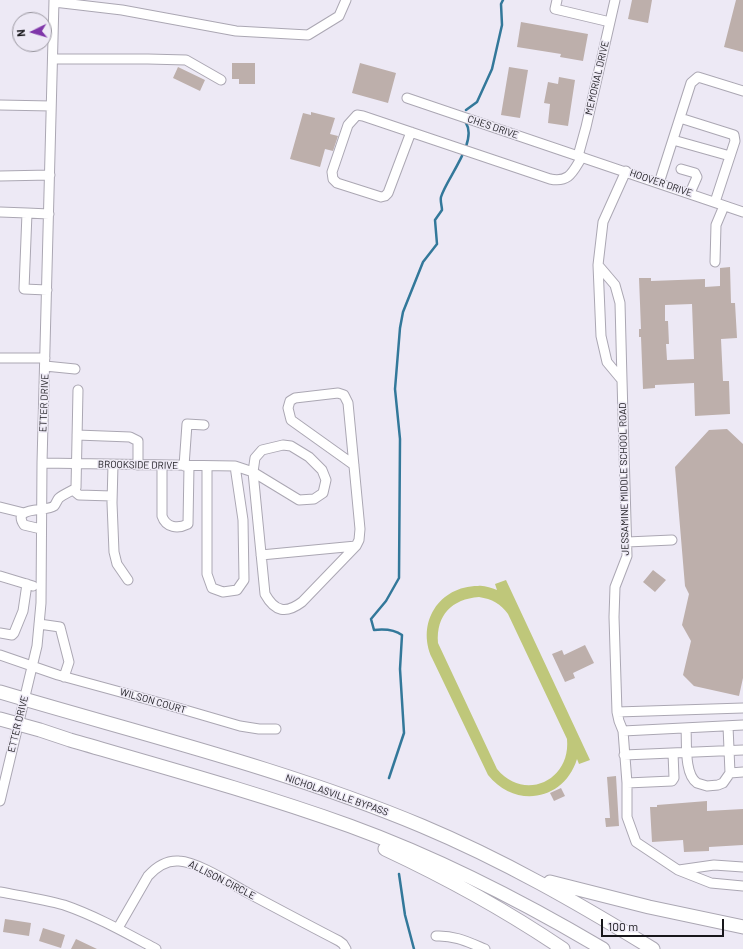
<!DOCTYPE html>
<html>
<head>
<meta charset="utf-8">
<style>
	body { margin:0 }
	#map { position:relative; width:743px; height:949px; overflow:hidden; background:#ede9f5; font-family:Barlow,sans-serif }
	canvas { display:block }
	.north { position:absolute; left:12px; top:12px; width:40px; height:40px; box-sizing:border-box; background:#ede9f5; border:1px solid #98959e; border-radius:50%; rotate:265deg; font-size:11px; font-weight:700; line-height:16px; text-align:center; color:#18171b }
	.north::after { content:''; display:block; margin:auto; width:14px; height:18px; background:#7f36a9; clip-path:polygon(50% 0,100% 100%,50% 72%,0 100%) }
	.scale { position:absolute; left:601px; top:919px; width:123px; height:18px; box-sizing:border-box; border:2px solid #18171b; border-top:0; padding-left:5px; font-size:12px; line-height:14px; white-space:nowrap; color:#18171b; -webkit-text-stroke:3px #ede9f5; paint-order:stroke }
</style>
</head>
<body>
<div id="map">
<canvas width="743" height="949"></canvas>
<div class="north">N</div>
<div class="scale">100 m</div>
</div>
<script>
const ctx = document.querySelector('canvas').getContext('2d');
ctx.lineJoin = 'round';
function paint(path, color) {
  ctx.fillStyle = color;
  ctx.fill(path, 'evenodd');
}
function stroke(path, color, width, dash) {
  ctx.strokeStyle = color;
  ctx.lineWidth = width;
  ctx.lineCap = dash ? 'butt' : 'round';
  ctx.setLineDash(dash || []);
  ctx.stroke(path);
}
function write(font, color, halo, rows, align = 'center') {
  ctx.font = font + ' Barlow,sans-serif';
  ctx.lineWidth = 3;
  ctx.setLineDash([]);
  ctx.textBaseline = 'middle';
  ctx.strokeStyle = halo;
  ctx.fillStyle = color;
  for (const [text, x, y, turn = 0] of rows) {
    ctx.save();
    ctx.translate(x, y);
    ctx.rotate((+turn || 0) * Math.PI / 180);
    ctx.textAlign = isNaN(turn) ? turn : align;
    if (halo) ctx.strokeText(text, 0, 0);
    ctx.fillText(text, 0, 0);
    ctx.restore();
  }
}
paint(new Path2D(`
	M 506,580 L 590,760 L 579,764 L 577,759 C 564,801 515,809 488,775 L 432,658 C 416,623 439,586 478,586 C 484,585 491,588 497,590 L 495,584 ZM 479,597 C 492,599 501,604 508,614 L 567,739 C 571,781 524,802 497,769 L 438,643 C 436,615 452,599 479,597 Z`), '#bfc77a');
stroke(new Path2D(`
	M 466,110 L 477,102 L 492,69 L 502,25 L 501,4 L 503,0
	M 389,778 L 404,733 L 400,669 L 402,635 C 395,630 383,629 374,630 L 371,619 L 386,601 L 399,578 L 400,439 L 395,389 L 400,328 L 403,312 L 423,262 L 437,244 L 435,220 L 442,210 C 442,206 440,201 441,197 C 446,179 478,142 466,123
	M 399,874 L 405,915 L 414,949`), '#33789a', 2.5);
paint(new Path2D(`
	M 632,0 L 652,0 L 648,23 L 628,19 Z
	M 736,0 L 743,0 L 743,52 L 724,47 Z
	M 521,22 L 588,34 L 583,61 L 560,57 L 561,54 L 517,47 Z
	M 232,63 L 255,63 L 255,84 L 239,84 L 239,79 L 232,79 Z
	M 360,63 L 396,73 L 388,103 L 352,93 Z
	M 178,67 L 205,80 L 200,91 L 173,78 Z
	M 509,67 L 528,70 L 520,118 L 501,115 Z
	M 559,77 L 575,80 L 568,126 L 548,123 L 550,104 L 544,103 L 548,82 L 558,84 Z
	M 311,112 L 335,118 L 330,134 L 338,136 L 333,151 L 325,149 L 320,167 L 290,159 L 303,113 L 311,115 Z
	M 730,267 L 731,303 L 735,303 L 737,338 L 721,339 L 723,381 L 729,381 L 730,414 L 695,416 L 694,383 L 655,385 L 655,388 L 643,389 L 641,337 L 639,337 L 639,329 L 641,329 L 639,278 L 651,278 L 651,281 L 705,279 L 705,287 L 720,286 L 720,268 ZM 692,304 L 694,359 L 667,360 L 666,344 L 669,344 L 668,321 L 665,321 L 665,305 Z
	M 727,429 L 743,444 L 743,678 L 739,696 L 694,686 L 683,675 L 691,641 L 682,625 L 689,594 L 685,586 L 675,467 L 709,430 Z
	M 653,570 L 666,580 L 655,592 L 643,582 Z
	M 585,645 L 594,663 L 573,673 L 575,678 L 565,682 L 552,654 L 562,650 L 564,655 Z
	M 616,776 L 619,826 L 606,827 L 605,818 L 610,818 L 607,777 Z
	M 561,788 L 565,796 L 554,801 L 550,793 Z
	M 707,801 L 707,811 L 743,809 L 743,845 L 709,847 L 709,851 L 684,852 L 683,840 L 652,842 L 650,807 L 657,807 L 657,805 Z
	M 5,919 L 31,923 L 29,936 L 3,932 Z
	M 43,928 L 65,935 L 61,948 L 39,941 Z
	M 76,939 L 97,949 L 71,949 Z`), '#bdafab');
const minor = new Path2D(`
	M 557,0 L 555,9 L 610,22
	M 54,2 L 122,10 L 236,31 L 308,35 L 339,16 L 346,0
	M 53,59 L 148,59 L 186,60 L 221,80
	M 407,98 L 743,212
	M 0,105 L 51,106
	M 680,118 L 734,135 L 735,141 L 715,202
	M 411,132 L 388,193 L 385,196 L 381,197 L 337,183 L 333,179 L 332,172 L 348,125 L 357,115 L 363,116 L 550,179 C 570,183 573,171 582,157
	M 673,140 L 730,156
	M 578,156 L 586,127 L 615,0
	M 681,169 L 695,173 L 697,177 L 690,193
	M 626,171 L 603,222 L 598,265 L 601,336 L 607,362 L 622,380 L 627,556 L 615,587 L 614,617 L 617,712 L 619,721 L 623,731 L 627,783 L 627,817 L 636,842 L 678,870 L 711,883 L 743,886
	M 0,176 L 50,175
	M 659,183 L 691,83 L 698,77 L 743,91
	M 0,212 L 27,213
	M 715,262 L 716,225 L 724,206
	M 598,265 L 615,285 L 620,303 L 622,380
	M 47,290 L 24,289 L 27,213 L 49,214
	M 0,358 L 45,358
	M 45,366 L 75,369
	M 77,435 L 130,437 L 138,441 L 138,465
	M 42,463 L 235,466 L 253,472 L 299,500 L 314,499 L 323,493 L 326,480 L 322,470 L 309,457 L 291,446 L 283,445 L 262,450 L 255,458 L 253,472 L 265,594 C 275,612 286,614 302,602 L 356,546 L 359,540 L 360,529 L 348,403 L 344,395 L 338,393 L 295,398 L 290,401 L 288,408 L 291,420 L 354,465
	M 113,465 L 112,503 L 114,552 L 117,564 L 128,580
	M 162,466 L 162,516 C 166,528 178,529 188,524 L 189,466
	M 184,466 L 187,424 L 204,425
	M 207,466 L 207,574 L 212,588 L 223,592 L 237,590 L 244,580 L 243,520 L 235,466
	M 73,490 L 79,495 L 112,496
	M 0,507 L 24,513
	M 41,529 L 24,525 C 11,506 46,512 54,506 C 56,504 57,500 59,498 C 64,494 70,492 76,488 L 78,390
	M 627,542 L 672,540
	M 261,555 L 356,546
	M 0,576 L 33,586
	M 39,624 L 60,627 L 69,662 L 64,677
	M 0,633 L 12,635 L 14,633 L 23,611 L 27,584
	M 0,655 L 58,675 L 168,705 L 240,726 L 259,729 L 276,729
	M 617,712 L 743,708
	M 686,728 C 687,743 684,774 697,783 L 707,786 L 718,785 L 723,783 L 730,773 L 728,726
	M 623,731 L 743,725
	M 624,755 L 743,750
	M 730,773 L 743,772
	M 627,783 L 672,781 L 674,778 L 673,753
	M 0,801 L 37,646 L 41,603 L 42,463 L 54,0
	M 679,870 L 714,865 L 743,867
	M 0,892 C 21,896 43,899 64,905 C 96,916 126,933 156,949
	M 118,928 L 148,876 C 156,867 166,860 179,861 C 198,862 230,883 248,893 C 278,909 308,925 339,941 L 343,944 L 346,949
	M 436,936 C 454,935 468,942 485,949`);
const highway = new Path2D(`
	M 0,692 C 141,734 286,769 422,826 C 503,860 578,903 653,949
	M 0,719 L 40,730 L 70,740 C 163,767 258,793 350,826 C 438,858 522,901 603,949
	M 385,849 C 447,878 507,911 563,949
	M 550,882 L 649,907 L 743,927`);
stroke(minor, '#aba7b3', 11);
stroke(highway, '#aba7b3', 15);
stroke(minor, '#fff', 9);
stroke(highway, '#fff', 13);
write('10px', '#18171b', '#ede9f5', [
	["MEMORIAL DRIVE",597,78,-77],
	["CHES DRIVE",493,127,19],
	["HOOVER DRIVE",661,183,19],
	["ETTER DRIVE",44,403,-88],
	["BROOKSIDE DRIVE",138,465,1],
	["JESSAMINE MIDDLE SCHOOL ROAD",624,479,-91],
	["WILSON COURT",153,701,16],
	["ETTER DRIVE",18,724,-76],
	["NICHOLASVILLE BYPASS",337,795,19],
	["ALLISON CIRCLE",222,880,27]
]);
</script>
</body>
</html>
